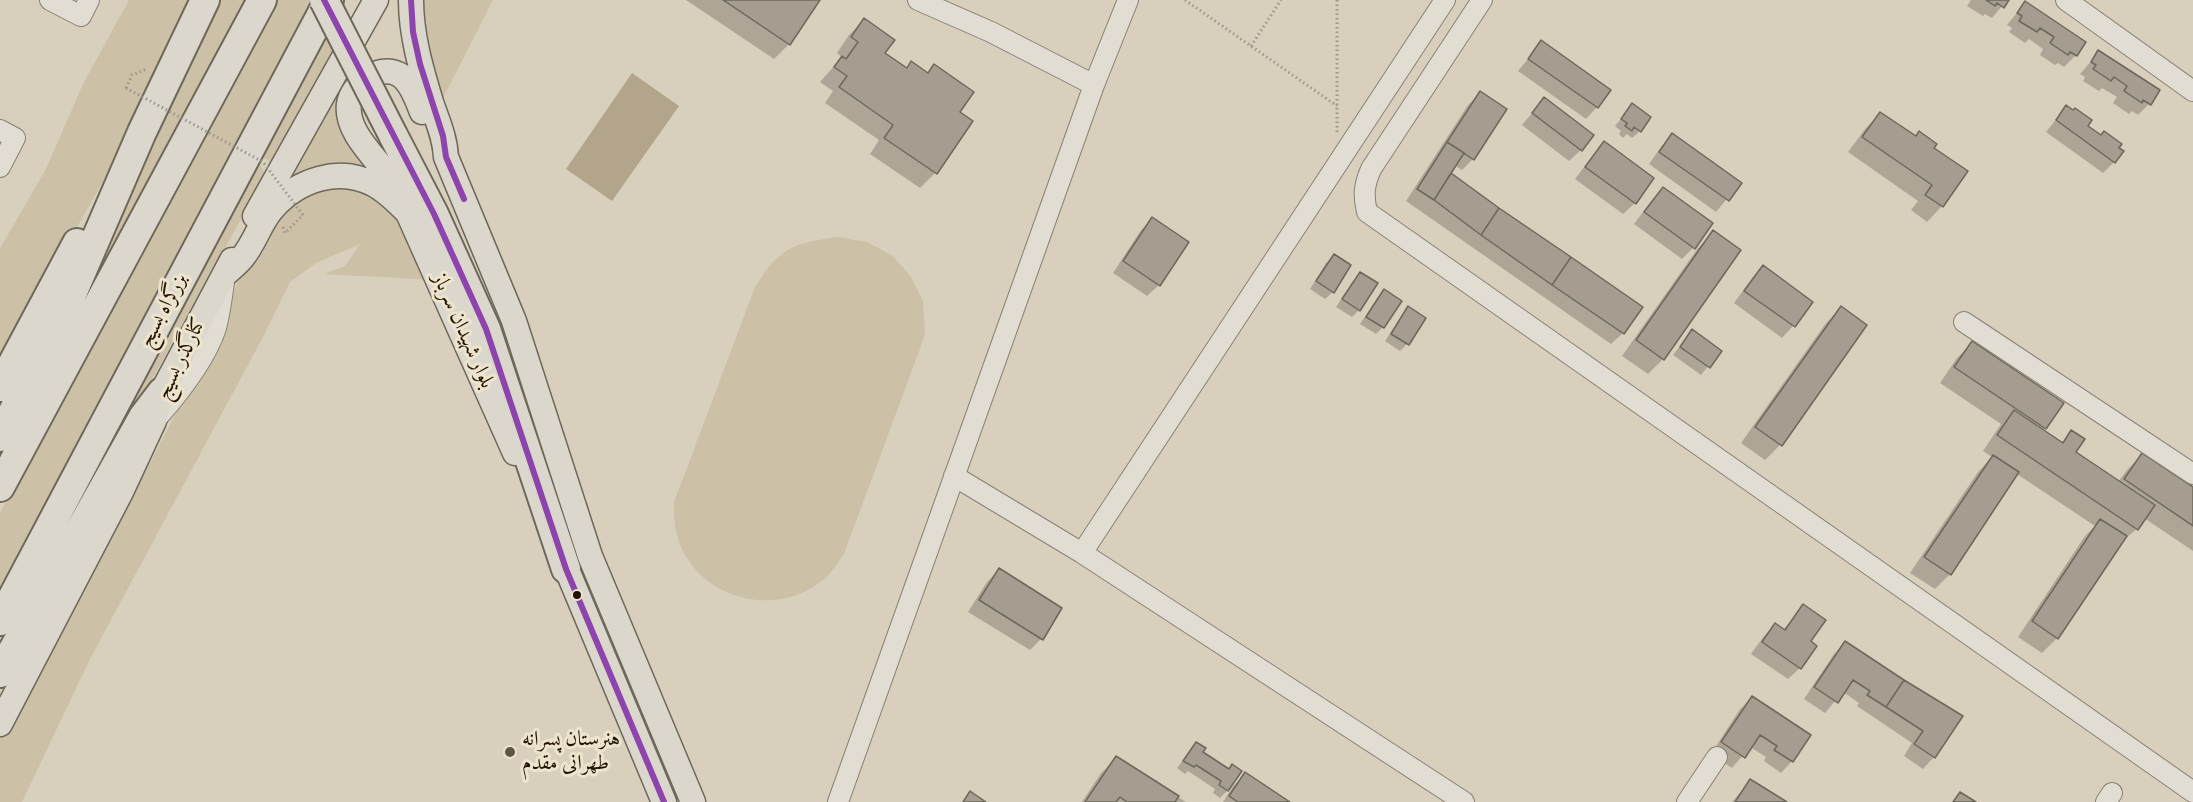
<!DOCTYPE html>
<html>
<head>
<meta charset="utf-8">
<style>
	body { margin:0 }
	canvas { display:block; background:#d8d0bd }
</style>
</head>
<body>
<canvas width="2193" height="802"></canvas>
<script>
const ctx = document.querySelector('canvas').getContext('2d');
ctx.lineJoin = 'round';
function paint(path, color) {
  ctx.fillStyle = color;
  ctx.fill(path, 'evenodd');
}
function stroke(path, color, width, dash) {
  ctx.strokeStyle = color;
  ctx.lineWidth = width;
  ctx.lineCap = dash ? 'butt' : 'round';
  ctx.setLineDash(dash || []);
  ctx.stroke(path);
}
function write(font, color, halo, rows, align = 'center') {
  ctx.font = font + ' "IM FELL Double Pica",Amiri,serif';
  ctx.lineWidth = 6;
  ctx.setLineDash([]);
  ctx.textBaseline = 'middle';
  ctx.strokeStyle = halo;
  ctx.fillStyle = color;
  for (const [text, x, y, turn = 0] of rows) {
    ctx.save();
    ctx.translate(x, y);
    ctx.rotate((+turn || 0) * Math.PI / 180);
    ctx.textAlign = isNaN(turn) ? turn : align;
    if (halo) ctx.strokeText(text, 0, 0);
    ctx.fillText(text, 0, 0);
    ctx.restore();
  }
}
paint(new Path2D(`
	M 129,0 L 196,0 L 129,136 L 64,250 L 0,369 L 0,248 L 45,171 L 84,82 Z
	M 214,0 L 247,0 L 0,460 L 0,456 L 71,315 Z
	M 274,0 L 311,0 L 0,587 L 0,513 Z
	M 424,0 L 493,0 L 440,104 L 426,25 Z
	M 329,29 L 340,51 L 274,170 L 268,160 L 258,156 Z
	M 347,67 L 353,77 L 346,86 L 389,180 L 300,181 L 281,179 Z
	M 254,162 L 261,166 L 266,175 L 174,339 L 0,661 L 0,641 Z
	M 344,183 L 388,201 L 433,280 L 324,274 L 345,266 L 360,244 L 316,263 L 290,282 L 263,337 L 90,659 L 22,802 L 0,802 L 0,738 L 150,463 L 220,328 L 238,280 L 270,222 L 296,194 Z
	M 838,237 L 867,242 L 893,256 L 911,277 L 923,301 L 925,335 L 844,554 C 838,562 832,573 824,579 C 781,616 713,603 685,555 C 675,538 674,521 674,502 L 755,287 C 780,247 793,243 838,237 Z`), '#ccc1a6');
paint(new Path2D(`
	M 632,73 L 679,106 L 612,201 L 566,169 Z`), '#b2a58b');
paint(new Path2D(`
	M 686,0 L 819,0 L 789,44 L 774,59 Z
	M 1971,0 L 2007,0 L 1992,18 L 1985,14 L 1983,16 L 1967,6 Z
	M 2025,3 L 2084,42 L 2076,55 L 2064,67 L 2058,63 L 2055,65 L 2040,55 L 2043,49 L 2029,39 L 2025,43 L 2009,32 L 2012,28 L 2007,25 Z
	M 864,20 L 883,54 L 905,69 L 912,63 L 927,73 L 934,66 L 958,112 L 971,121 L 935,173 L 920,188 L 870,154 L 879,140 L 825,103 L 833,91 L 820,82 L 842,57 L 837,53 L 849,35 Z
	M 1542,42 L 1609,90 L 1597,107 L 1586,119 L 1518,71 Z
	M 2099,52 L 2149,104 L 2138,115 L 2132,111 L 2129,114 L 2113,103 L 2117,97 L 2102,88 L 2099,91 L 2083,81 L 2085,77 L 2080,74 Z
	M 1480,93 L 1473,159 L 1462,170 L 1454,165 L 1449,173 L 1623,333 L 1611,344 L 1406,201 L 1468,105 Z
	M 1544,99 L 1581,150 L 1569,161 L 1522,125 Z
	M 1632,105 L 1640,131 L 1632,138 L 1627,134 L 1623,138 L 1619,134 L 1621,131 L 1615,126 Z
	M 2066,107 L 2086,126 L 2114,162 L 2103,173 L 2046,132 Z
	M 1880,114 L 1966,172 L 1942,206 L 1927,222 L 1911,210 L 1918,201 L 1848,152 L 1865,129 Z
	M 1673,135 L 1740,183 L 1716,212 L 1649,164 L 1661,147 Z
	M 1604,143 L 1635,203 L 1623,214 L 1575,179 L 1593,155 Z
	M 1663,189 L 1711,224 L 1693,248 L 1682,259 L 1634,224 L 1652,200 Z
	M 1153,219 L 1159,285 L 1147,296 L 1113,273 L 1141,230 Z
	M 1713,232 L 1663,359 L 1648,374 L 1622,356 L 1698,248 Z
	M 1334,256 L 1333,292 L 1325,299 L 1310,289 L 1326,263 Z
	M 1763,267 L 1811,302 L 1793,326 L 1782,338 L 1734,303 L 1752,278 Z
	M 1360,274 L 1359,310 L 1352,317 L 1336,307 L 1353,281 Z
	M 1384,291 L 1383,327 L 1376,334 L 1360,324 L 1377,298 Z
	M 1409,308 L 1424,318 L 1407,344 L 1400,351 L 1385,341 L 1401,316 Z
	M 1841,308 L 1780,445 L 1765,460 L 1741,443 L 1826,323 Z
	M 1692,331 L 1720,351 L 1701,375 L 1673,355 Z
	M 1972,343 L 2045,428 L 2042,431 L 2061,443 L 2072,432 L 2074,453 L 2118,482 L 2127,470 L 2142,455 L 2193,489 L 2193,551 L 2144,518 L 2137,529 L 2120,543 L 2057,638 L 2042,653 L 2018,637 L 2085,536 L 2095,526 L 2017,474 L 1950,574 L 1935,589 L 1910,573 L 1978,472 L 1992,457 L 1983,451 L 2001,424 L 1940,383 L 1957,358 Z
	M 999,570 L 1041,639 L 1030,650 L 968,612 L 987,582 Z
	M 1803,606 L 1809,642 L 1800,668 L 1788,679 L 1751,654 L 1764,636 L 1775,625 L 1783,630 Z
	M 1845,643 L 1961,717 L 1934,757 L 1923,769 L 1904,756 L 1912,743 L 1857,706 L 1859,703 L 1843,692 L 1825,713 L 1804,699 L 1834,654 Z
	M 1752,698 L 1792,761 L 1781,773 L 1764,761 L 1766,757 L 1750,747 L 1732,768 L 1711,754 L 1740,709 Z
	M 1196,743 L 1228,790 L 1220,798 L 1213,793 L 1215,789 L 1188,771 L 1185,774 L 1177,768 Z
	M 1116,758 L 1186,802 L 1082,802 L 1101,773 Z
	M 1245,774 L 1288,802 L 1223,802 L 1233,786 Z
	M 1750,781 L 1783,802 L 1732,802 Z`), '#0003');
const building = new Path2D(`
	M 723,0 L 820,0 L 790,45 Z
	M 1986,0 L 2009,0 L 2004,8 L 1997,3 L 1995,6 Z
	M 2025,1 L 2086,42 L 2077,56 L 2070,52 L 2068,55 L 2050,43 L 2054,37 L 2040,28 L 2037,32 L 2019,21 L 2022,16 L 2017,13 Z
	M 864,18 L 895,40 L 885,53 L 907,68 L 911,61 L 928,73 L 934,64 L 974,92 L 960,112 L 973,121 L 937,174 L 884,138 L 893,125 L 839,87 L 847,76 L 834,67 L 842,56 L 846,59 L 858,42 L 851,37 Z
	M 1541,40 L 1611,90 L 1598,108 L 1528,59 Z
	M 2098,50 L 2160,90 L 2151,105 L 2143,100 L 2142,103 L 2124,91 L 2127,86 L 2114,77 L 2111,81 L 2093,69 L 2096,65 L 2091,62 Z
	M 1480,91 L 1507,109 L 1474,160 L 1447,142 Z
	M 1544,97 L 1594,135 L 1582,151 L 1532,113 Z
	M 1632,103 L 1651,117 L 1641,132 L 1634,127 L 1632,131 L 1625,126 L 1627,123 L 1621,119 Z
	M 2066,105 L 2073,110 L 2075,108 L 2092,120 L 2088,126 L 2101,135 L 2104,131 L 2122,144 L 2119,148 L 2124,151 L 2115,163 L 2056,120 Z
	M 1880,112 L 1916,136 L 1919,131 L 1937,144 L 1934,148 L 1968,171 L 1943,207 L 1925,195 L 1932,185 L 1862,137 Z
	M 1672,133 L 1742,183 L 1729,201 L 1659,152 Z
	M 1604,141 L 1654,178 L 1636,204 L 1585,167 Z
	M 1447,142 L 1464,153 L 1434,200 L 1417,189 Z
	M 1451,173 L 1499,208 L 1481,235 L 1434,200 Z
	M 1663,187 L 1713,223 L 1695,249 L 1644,212 Z
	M 1499,208 L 1571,257 L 1552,285 L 1481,235 Z
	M 1152,217 L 1189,242 L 1160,286 L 1123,261 Z
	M 1713,230 L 1741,250 L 1664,360 L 1636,340 Z
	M 1334,254 L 1351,265 L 1334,293 L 1316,281 Z
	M 1571,257 L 1643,307 L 1624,334 L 1552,285 Z
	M 1763,265 L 1813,302 L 1795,327 L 1744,291 Z
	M 1360,272 L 1378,283 L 1360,311 L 1342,299 Z
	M 1384,289 L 1402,301 L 1384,328 L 1366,317 Z
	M 1408,306 L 1426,318 L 1409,345 L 1391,334 Z
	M 1841,306 L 1867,325 L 1782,446 L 1755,427 Z
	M 1692,329 L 1722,351 L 1710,368 L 1680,347 Z
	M 1972,341 L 2064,403 L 2046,429 L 1954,367 Z
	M 2014,410 L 2063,443 L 2071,430 L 2085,439 L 2076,452 L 2155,505 L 2138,530 L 1997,435 Z
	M 2142,453 L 2193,487 L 2193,526 L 2124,479 Z
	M 1993,455 L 2019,472 L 1951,575 L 1924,557 Z
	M 2100,519 L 2127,536 L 2058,639 L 2032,621 Z
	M 999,568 L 1062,608 L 1043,640 L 979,600 Z
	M 1803,604 L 1826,620 L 1811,641 L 1817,646 L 1801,669 L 1762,642 L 1775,623 L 1785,630 Z
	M 1845,641 L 1904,680 L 1886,707 L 1867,695 L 1870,691 L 1853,680 L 1838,703 L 1814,687 Z
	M 1904,680 L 1963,716 L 1935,758 L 1914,744 L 1923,731 L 1886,707 Z
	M 1752,696 L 1811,735 L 1793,762 L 1774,750 L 1777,746 L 1760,735 L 1745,758 L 1721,742 Z
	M 1196,742 L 1206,748 L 1203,752 L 1229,769 L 1232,764 L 1242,771 L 1228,791 L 1219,785 L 1221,781 L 1196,765 L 1194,767 L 1183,761 Z
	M 1116,756 L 1179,796 L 1175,802 L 1127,802 L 1120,797 L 1116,802 L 1085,802 Z
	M 1245,772 L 1290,802 L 1238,802 L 1229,796 Z
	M 1750,779 L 1787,802 L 1735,802 Z
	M 970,791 L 986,802 L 963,802 Z
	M 1960,792 L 1976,802 L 1953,802 Z`);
paint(building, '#a49d90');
stroke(building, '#6e685b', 1.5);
const minor = new Path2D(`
	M 50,0 L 81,16 L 89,0
	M 918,0 L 991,32 L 1094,85
	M 1482,0 L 1371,169 C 1364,185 1363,195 1367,212 L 2193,792
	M 2066,0 L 2193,91
	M 0,130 L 15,138 L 0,167
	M 1964,322 L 2193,474
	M 158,417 C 179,393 206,358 216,328 C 220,313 222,297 224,282
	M 954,476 L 1082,553 L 1464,802
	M 1082,553 L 1445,0
	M 838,802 L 1094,85 L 1128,0
	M 1687,802 L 1717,757
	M 2106,802 L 2112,793`);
const major = new Path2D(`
	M 411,0 C 411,35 421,69 431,102 C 437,120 445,137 446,157 L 514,321 L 590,556 L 693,802
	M 405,204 C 395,171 344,139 349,104 C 352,85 378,64 398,74 C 411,80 417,100 422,112
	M 255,216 L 376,0
	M 225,274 C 231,269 237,264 242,258 C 255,243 260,222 273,208 C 298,180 339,166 373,184 C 387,191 397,202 408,213 L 515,453
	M 560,553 L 664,802
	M 0,724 L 121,492 L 154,421 L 162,392 L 232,260`);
const highway = new Path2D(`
	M 393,135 L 434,214 L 486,329 L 566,569
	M 0,387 L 77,243
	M 0,437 L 66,308 L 142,132 L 205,0
	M 0,487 L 262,0
	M 0,621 L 329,0
	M 0,673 L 143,417 L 162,392`);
stroke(minor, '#888174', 22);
stroke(major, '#6e685b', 27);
stroke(highway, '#6e685b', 32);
stroke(new Path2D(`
	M 1185,0 L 1337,106
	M 1337,0 L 1337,133
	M 1251,46 L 1281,0
	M 126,88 L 132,75 L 144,70 L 147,71
	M 283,227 L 285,233 L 303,215`), '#9c978e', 3, [1.5, 3]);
stroke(minor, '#e1ddd3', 20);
stroke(major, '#dbd7cc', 24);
stroke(highway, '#dbd7cc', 28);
const highwayBridge = new Path2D(`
	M 324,0 L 393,135`);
stroke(highwayBridge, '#6e685b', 32, []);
stroke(new Path2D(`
	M 126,88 L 263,162 L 303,215`), '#9c978e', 3, [1.5, 3]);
stroke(highwayBridge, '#dbd7cc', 28);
stroke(new Path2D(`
	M 324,0 L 434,214 L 486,329 L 566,569 L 664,802
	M 411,0 L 413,32 L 420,64 L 443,136 L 446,157 L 464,199`), '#8e44ad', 6);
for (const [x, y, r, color] of [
	[577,595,5,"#231200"],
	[510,752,6,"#625442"]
]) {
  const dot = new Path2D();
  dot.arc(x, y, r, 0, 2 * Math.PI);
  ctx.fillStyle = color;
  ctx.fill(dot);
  stroke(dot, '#ede4cd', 2);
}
write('21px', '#231200', '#ede4cd', [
	["بزرگراه بسیج",164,311,-62],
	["بلوار شهیدان سرباز",462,331,66],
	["کنارگذر بسیج",182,359,-64]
]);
write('21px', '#231200', '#ede4cd', [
	["هنرستان پسرانه",522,740],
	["طهرانی مقدم",522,764]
], 'left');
</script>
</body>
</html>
